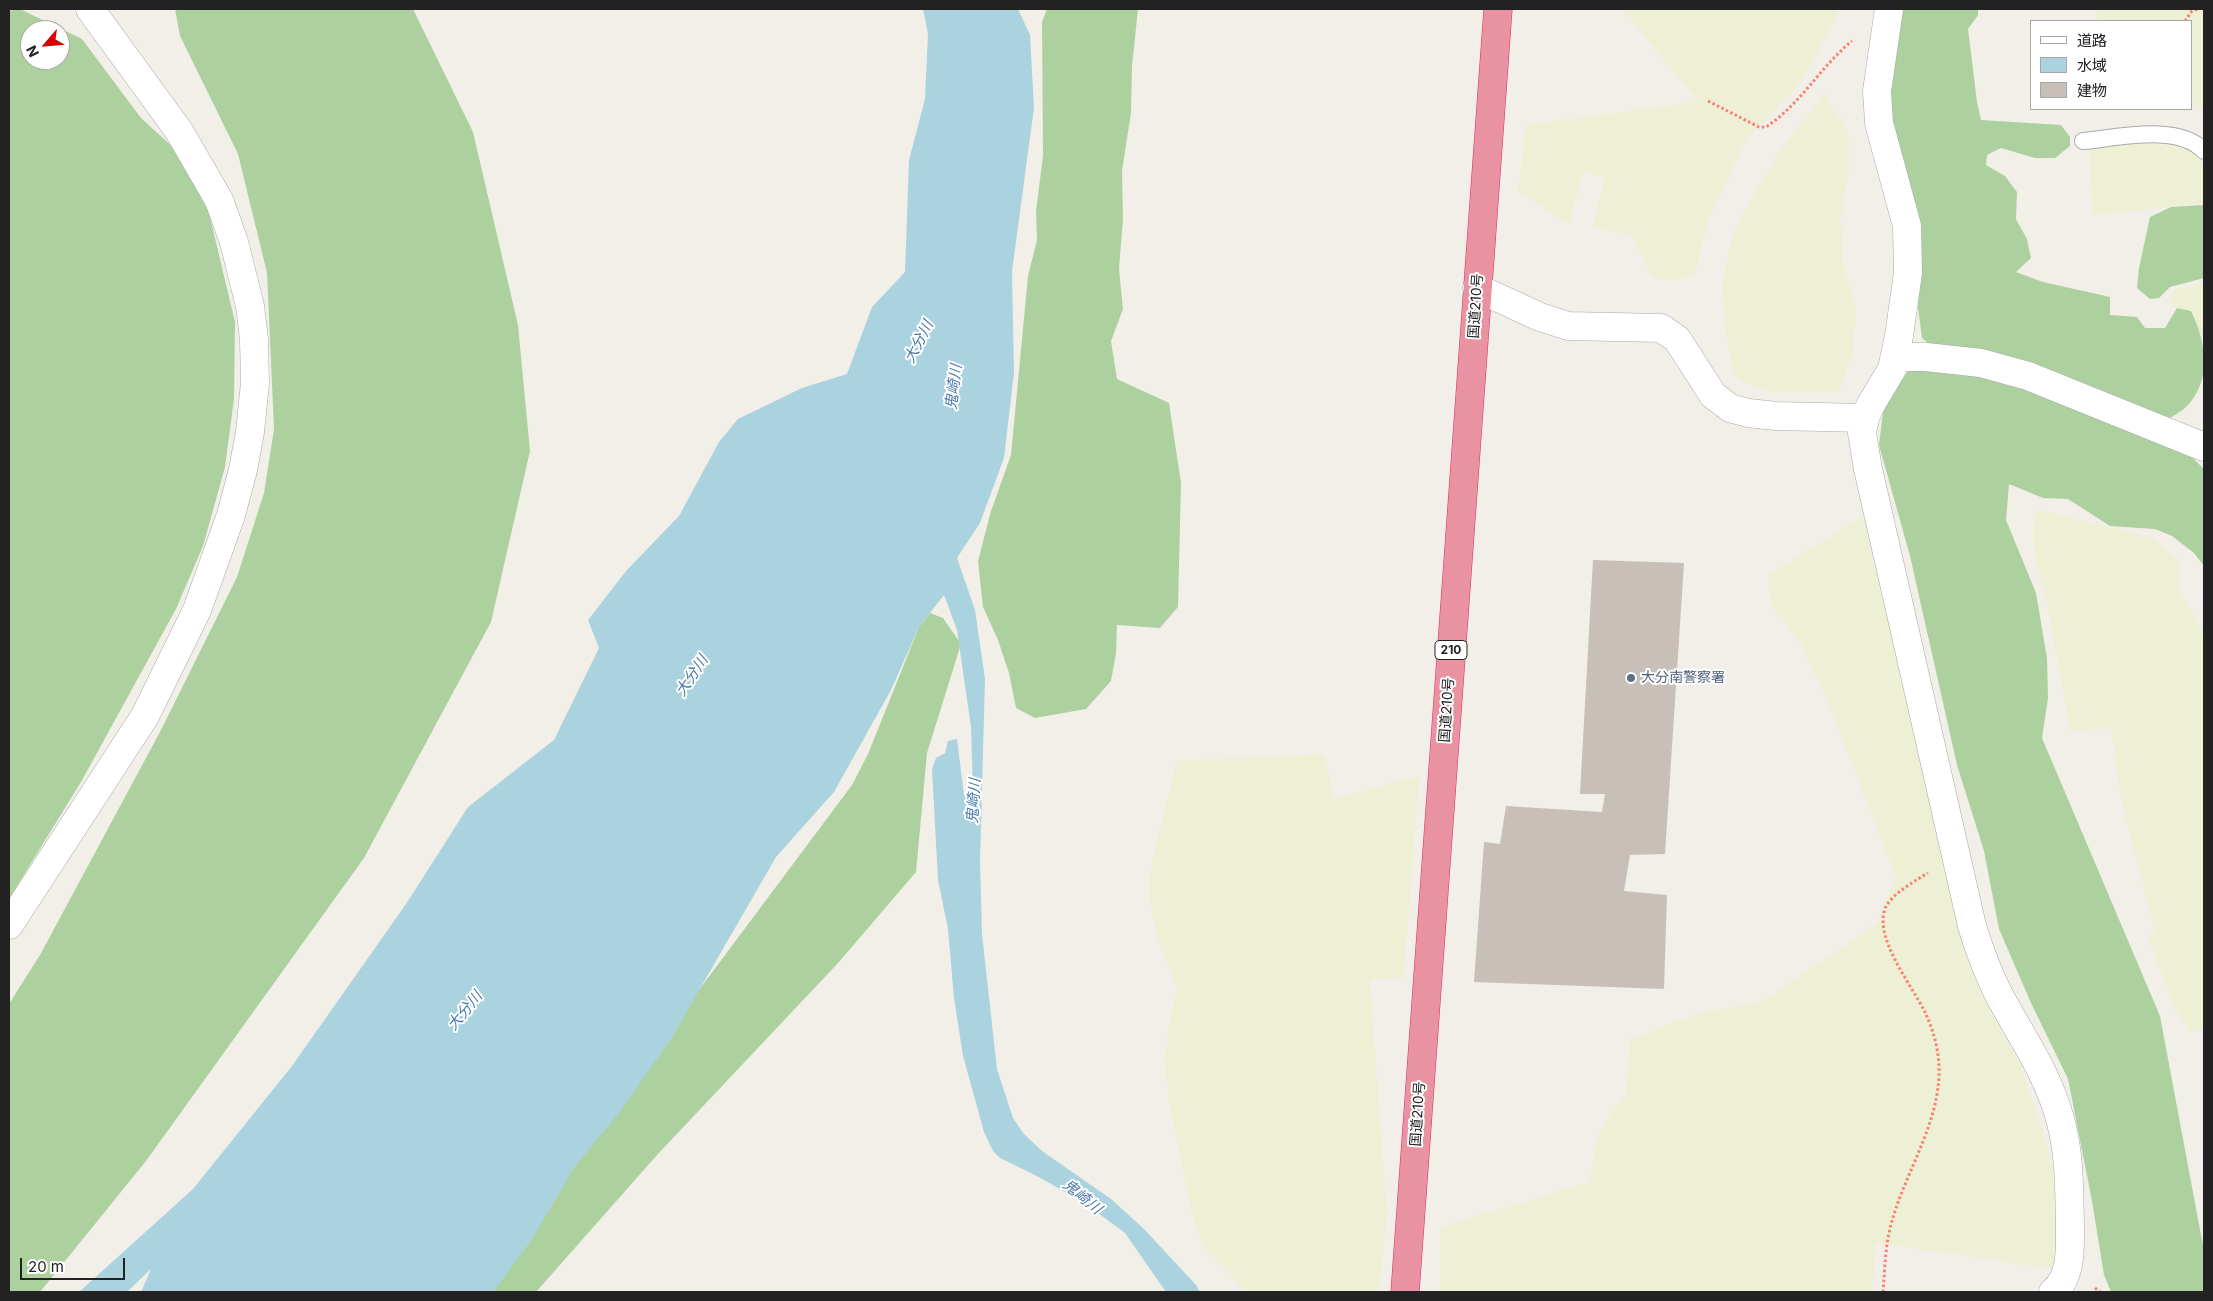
<!DOCTYPE html>
<html>
<head>
<meta charset="utf-8">
<style>
	body { margin:0 }
	#map { position:relative; width:2213px; height:1301px; overflow:hidden; background:#f2efe9; font-family:Inter,"Noto Sans JP",sans-serif }
	canvas { display:block }
	.frame { position:absolute; inset:0; border:10px solid #222; pointer-events:none }
	.legend { position:absolute; left:2030px; top:20px; width:162px; height:90px; box-sizing:border-box; background:#fff; border:1px solid #a7a7a7; margin:0; padding:6px 9px; list-style:none; font-size:15px; color:#222 }
	.legend li { display:flex; align-items:center; gap:10px; height:25px }
	.legend b { width:25px; border:1px solid #a7a7a7 }
	.north { position:absolute; left:20px; top:20px; width:50px; height:50px; box-sizing:border-box; background:#fff; border:1px solid #a7a7a7; border-radius:50%; rotate:243deg; font-size:14px; font-weight:700; line-height:20px; text-align:center; color:#222 }
	.north::after { content:''; display:block; margin:auto; width:18px; height:22px; background:#d40000; clip-path:polygon(50% 0,100% 100%,50% 72%,0 100%) }
	.scale { position:absolute; left:20px; top:1258px; width:105px; height:22px; box-sizing:border-box; border:2px solid #222; border-top:0; padding-left:6px; font-size:15px; line-height:18px; white-space:nowrap; color:#222; -webkit-text-stroke:4px #fff; paint-order:stroke }
</style>
</head>
<body>
<div id="map">
<canvas width="2213" height="1301"></canvas>
<div class="frame"></div>
<ul class="legend">
<li><b style="height:6px;background:#fff"></b>道路</li>
<li><b style="height:14px;background:#aad3df"></b>水域</li>
<li><b style="height:14px;background:#c7bfb8"></b>建物</li>
</ul>
<div class="north">N</div>
<div class="scale">20 m</div>
</div>
<script>
const ctx = document.querySelector('canvas').getContext('2d');
ctx.lineJoin = 'round';
function paint(path, color) {
  ctx.fillStyle = color;
  ctx.fill(path, 'evenodd');
}
function stroke(path, color, width, dash) {
  ctx.strokeStyle = color;
  ctx.lineWidth = width;
  ctx.lineCap = dash ? 'butt' : 'round';
  ctx.setLineDash(dash || []);
  ctx.stroke(path);
}
function write(font, color, halo, rows, align = 'center') {
  ctx.font = font + ' Inter,"Noto Sans JP",sans-serif';
  ctx.lineWidth = 4;
  ctx.setLineDash([]);
  ctx.textBaseline = 'middle';
  ctx.strokeStyle = halo;
  ctx.fillStyle = color;
  for (const [text, x, y, turn = 0] of rows) {
    ctx.save();
    ctx.translate(x, y);
    ctx.rotate((+turn || 0) * Math.PI / 180);
    ctx.textAlign = isNaN(turn) ? turn : align;
    if (halo) ctx.strokeText(text, 0, 0);
    ctx.fillText(text, 0, 0);
    ctx.restore();
  }
}
paint(new Path2D(`
	M 1622,9 L 1840,9 L 1807,72 L 1788,96 L 1746,140 L 1709,219 L 1694,277 L 1674,280 L 1652,278 L 1632,235 L 1592,228 L 1605,178 L 1583,171 L 1569,225 L 1518,191 L 1526,125 L 1696,102 L 1695,97 Z
	M 2112,9 L 2204,9 L 2204,113 L 2198,105 L 2192,105 L 2192,21 L 2097,21 L 2096,11 Z
	M 1824,94 L 1848,130 L 1849,170 L 1841,213 L 1842,259 L 1856,309 L 1853,353 L 1839,392 L 1775,392 L 1758,388 L 1742,380 L 1733,371 L 1725,328 L 1722,284 L 1731,240 L 1746,209 L 1779,152 Z
	M 2168,143 L 2185,148 L 2194,153 L 2204,166 L 2204,203 L 2092,215 L 2089,150 L 2103,145 Z
	M 2204,282 L 2204,339 L 2170,302 L 2174,289 Z
	M 2038,510 L 2153,538 L 2179,560 L 2179,590 L 2204,635 L 2204,1029 L 2190,1032 L 2174,1007 L 2148,936 L 2155,932 L 2121,799 L 2111,727 L 2070,731 L 2048,607 L 2036,561 L 2033,538 L 2034,517 Z
	M 1863,516 L 1971,972 L 1994,1019 L 2019,1061 L 2041,1125 L 2055,1176 L 2061,1270 L 1876,1243 L 1872,1292 L 1440,1292 L 1441,1227 L 1590,1182 L 1596,1139 L 1613,1110 L 1625,1097 L 1631,1039 L 1703,1012 L 1764,1001 L 1876,924 L 1896,877 L 1829,705 L 1802,645 L 1770,603 L 1768,576 Z
	M 1325,754 L 1333,799 L 1419,776 L 1404,977 L 1370,979 L 1387,1214 L 1379,1292 L 1245,1292 L 1221,1264 L 1203,1248 L 1194,1222 L 1169,1103 L 1165,1060 L 1169,1025 L 1177,988 L 1161,950 L 1152,915 L 1149,885 L 1154,853 L 1177,761 Z`), '#eef0d5');
paint(new Path2D(`
	M 20,9 L 82,39 L 141,118 L 176,150 L 209,213 L 235,322 L 234,399 L 225,467 L 203,546 L 176,609 L 81,782 L 9,899 L 9,11 ZM 30,30 L 60,30 L 60,60 L 30,60 Z
	M 175,9 L 413,9 L 473,132 L 518,325 L 530,451 L 491,622 L 364,858 L 146,1161 L 40,1292 L 9,1292 L 9,1004 L 40,955 L 161,730 L 237,577 L 264,493 L 274,429 L 267,273 L 238,154 L 180,36 Z
	M 1047,9 L 1138,9 L 1132,66 L 1131,113 L 1122,171 L 1123,219 L 1119,269 L 1123,309 L 1111,341 L 1117,379 L 1169,403 L 1181,483 L 1178,607 L 1160,628 L 1117,625 L 1116,653 L 1111,681 L 1086,709 L 1035,718 L 1016,708 L 1009,673 L 998,640 L 983,607 L 978,561 L 991,511 L 1011,455 L 1028,276 L 1037,240 L 1036,211 L 1043,156 L 1042,22 Z
	M 1888,9 L 1978,9 L 1978,15 L 1968,29 L 1977,102 L 1981,120 L 2061,125 L 2070,137 L 2070,146 L 2055,158 L 2035,158 L 2001,148 L 1987,155 L 1986,165 L 2005,176 L 2017,192 L 2016,219 L 2027,239 L 2031,258 L 2016,272 L 2043,282 L 2110,297 L 2110,315 L 2137,317 L 2145,328 L 2165,328 L 2177,308 L 2191,311 C 2206,341 2213,382 2185,408 C 2178,414 2167,419 2159,425 L 2204,469 L 2204,566 L 2194,553 L 2172,536 L 2155,529 L 2110,526 L 2068,499 L 2043,498 L 2009,484 L 2006,520 L 2036,593 L 2047,658 L 2048,698 L 2042,738 L 2160,1016 L 2204,1251 L 2204,1292 L 2111,1292 L 2104,1275 L 2092,1201 L 2068,1079 L 2031,1003 L 1999,929 L 1984,851 L 1957,765 L 1910,556 L 1879,445 L 1884,403 L 1909,370 L 1948,360 L 1922,338 L 1917,300 L 1922,266 L 1912,192 L 1887,110 Z
	M 2204,205 L 2204,278 L 2170,287 L 2159,298 L 2150,299 L 2137,288 L 2139,268 L 2150,217 L 2171,207 Z
	M 930,613 L 943,618 L 961,644 L 927,753 L 916,872 L 839,962 L 657,1155 L 536,1292 L 483,1292 L 548,1192 L 852,785 L 868,754 L 919,627 Z`), '#add19e');
paint(new Path2D(`
	M 923,9 L 1018,9 L 1030,35 L 1034,108 L 1012,271 L 1014,373 L 1004,458 L 980,523 L 957,558 L 975,610 L 985,679 L 980,861 L 982,934 L 997,1069 L 1013,1118 L 1024,1134 L 1042,1151 L 1111,1199 L 1144,1229 L 1196,1285 L 1200,1292 L 1166,1292 L 1125,1233 L 1086,1204 L 1037,1176 L 1000,1158 L 993,1151 L 984,1132 L 963,1056 L 954,998 L 948,929 L 938,880 L 932,769 L 936,758 L 945,753 L 948,741 L 957,739 L 964,795 L 968,798 L 973,794 L 971,727 L 957,630 L 944,595 L 919,627 L 891,690 L 834,792 L 776,857 L 671,1039 L 618,1114 L 573,1169 L 531,1241 L 493,1292 L 141,1292 L 151,1269 L 127,1292 L 79,1292 L 193,1189 L 292,1066 L 406,904 L 468,807 L 554,740 L 599,648 L 588,620 L 626,571 L 679,516 L 719,442 L 738,419 L 802,388 L 847,374 L 872,307 L 905,272 L 909,160 L 925,99 L 928,34 Z`), '#aad3df');
paint(new Path2D(`
	M 1593,560 L 1684,563 L 1665,854 L 1630,855 L 1624,891 L 1667,895 L 1664,989 L 1474,982 L 1484,842 L 1500,844 L 1506,806 L 1602,812 L 1605,794 L 1580,794 Z`), '#c7bfb8');
const lane = new Path2D(`
	M 2083,141 C 2118,138 2178,123 2204,151`);
const street = new Path2D(`
	M 1889,9 L 1877,91 L 1879,123 L 1907,226 L 1908,273 L 1899,336 L 1892,369 L 1870,406 L 1865,418 L 1862,433 L 1868,469 L 1972,926 C 1979,949 1987,971 1998,993 C 2020,1035 2048,1073 2060,1119 C 2070,1154 2069,1189 2070,1225 C 2070,1248 2072,1277 2053,1292
	M 1477,288 L 1540,317 L 1568,326 L 1661,328 L 1677,339 L 1713,395 L 1730,408 L 1748,413 L 1776,416 L 1865,418
	M 1895,357 L 1926,357 L 1981,363 L 2028,376 L 2204,447
	M 9,925 L 145,716 L 197,610 L 231,515 L 243,470 L 250,432 L 255,383 L 254,339 L 250,306 L 234,242 L 219,200 L 179,131 L 90,9`);
const highway = new Path2D(`
	M 1405,1292 L 1498,9`);
stroke(lane, '#a9a9a9', 18);
stroke(street, '#a9a9a9', 29);
stroke(highway, '#dc2a67', 29);
stroke(new Path2D(`
	M 2185,21 L 2192,11 L 2198,9
	M 1708,101 L 1759,127 L 1766,127 C 1800,105 1821,66 1852,41
	M 2095,1288 L 2100,1292
	M 1883,1292 C 1885,1269 1885,1244 1892,1221 C 1907,1167 1946,1114 1938,1055 C 1936,1040 1931,1025 1925,1012 C 1912,986 1874,938 1885,909 C 1889,896 1916,880 1928,873`), '#fa8072', 3, [2.5, 2.5]);
stroke(lane, '#fff', 16);
stroke(street, '#fff', 28);
stroke(highway, '#e892a2', 28);
for (const [x, y, r, color] of [
	[1631,678,5,"#5c6f8a"]
]) {
  const dot = new Path2D();
  dot.arc(x, y, r, 0, 2 * Math.PI);
  ctx.fillStyle = color;
  ctx.fill(dot);
  stroke(dot, '#fff', 2);
}
for (const [x, y, w] of [
	[1451,650,32]
]) {
  const box = new Path2D();
  box.roundRect(x - w / 2, y - 9.5, w, 19, 4);
  ctx.fillStyle = '#fff';
  ctx.fill(box);
  stroke(box, '#222', 1);
}
write('bold 12px', '#222', null, [
	["210",1451,650]
]);
write('14px', '#222', '#fff', [
	["国道210号",1476,306,-86],
	["国道210号",1447,710,-86],
	["国道210号",1418,1114,-86]
]);
write('14px', '#4e5e75', '#fff', [
	["大分南警察署",1641,678]
], 'left');
write('italic 15px', '#4a7aab', '#fff', [
	["大分川",919,342,-63],
	["鬼崎川",954,387,-83],
	["大分川",692,676,-56],
	["鬼崎川",974,801,-86],
	["大分川",465,1011,-51],
	["鬼崎川",1082,1197,39]
]);
</script>
</body>
</html>
